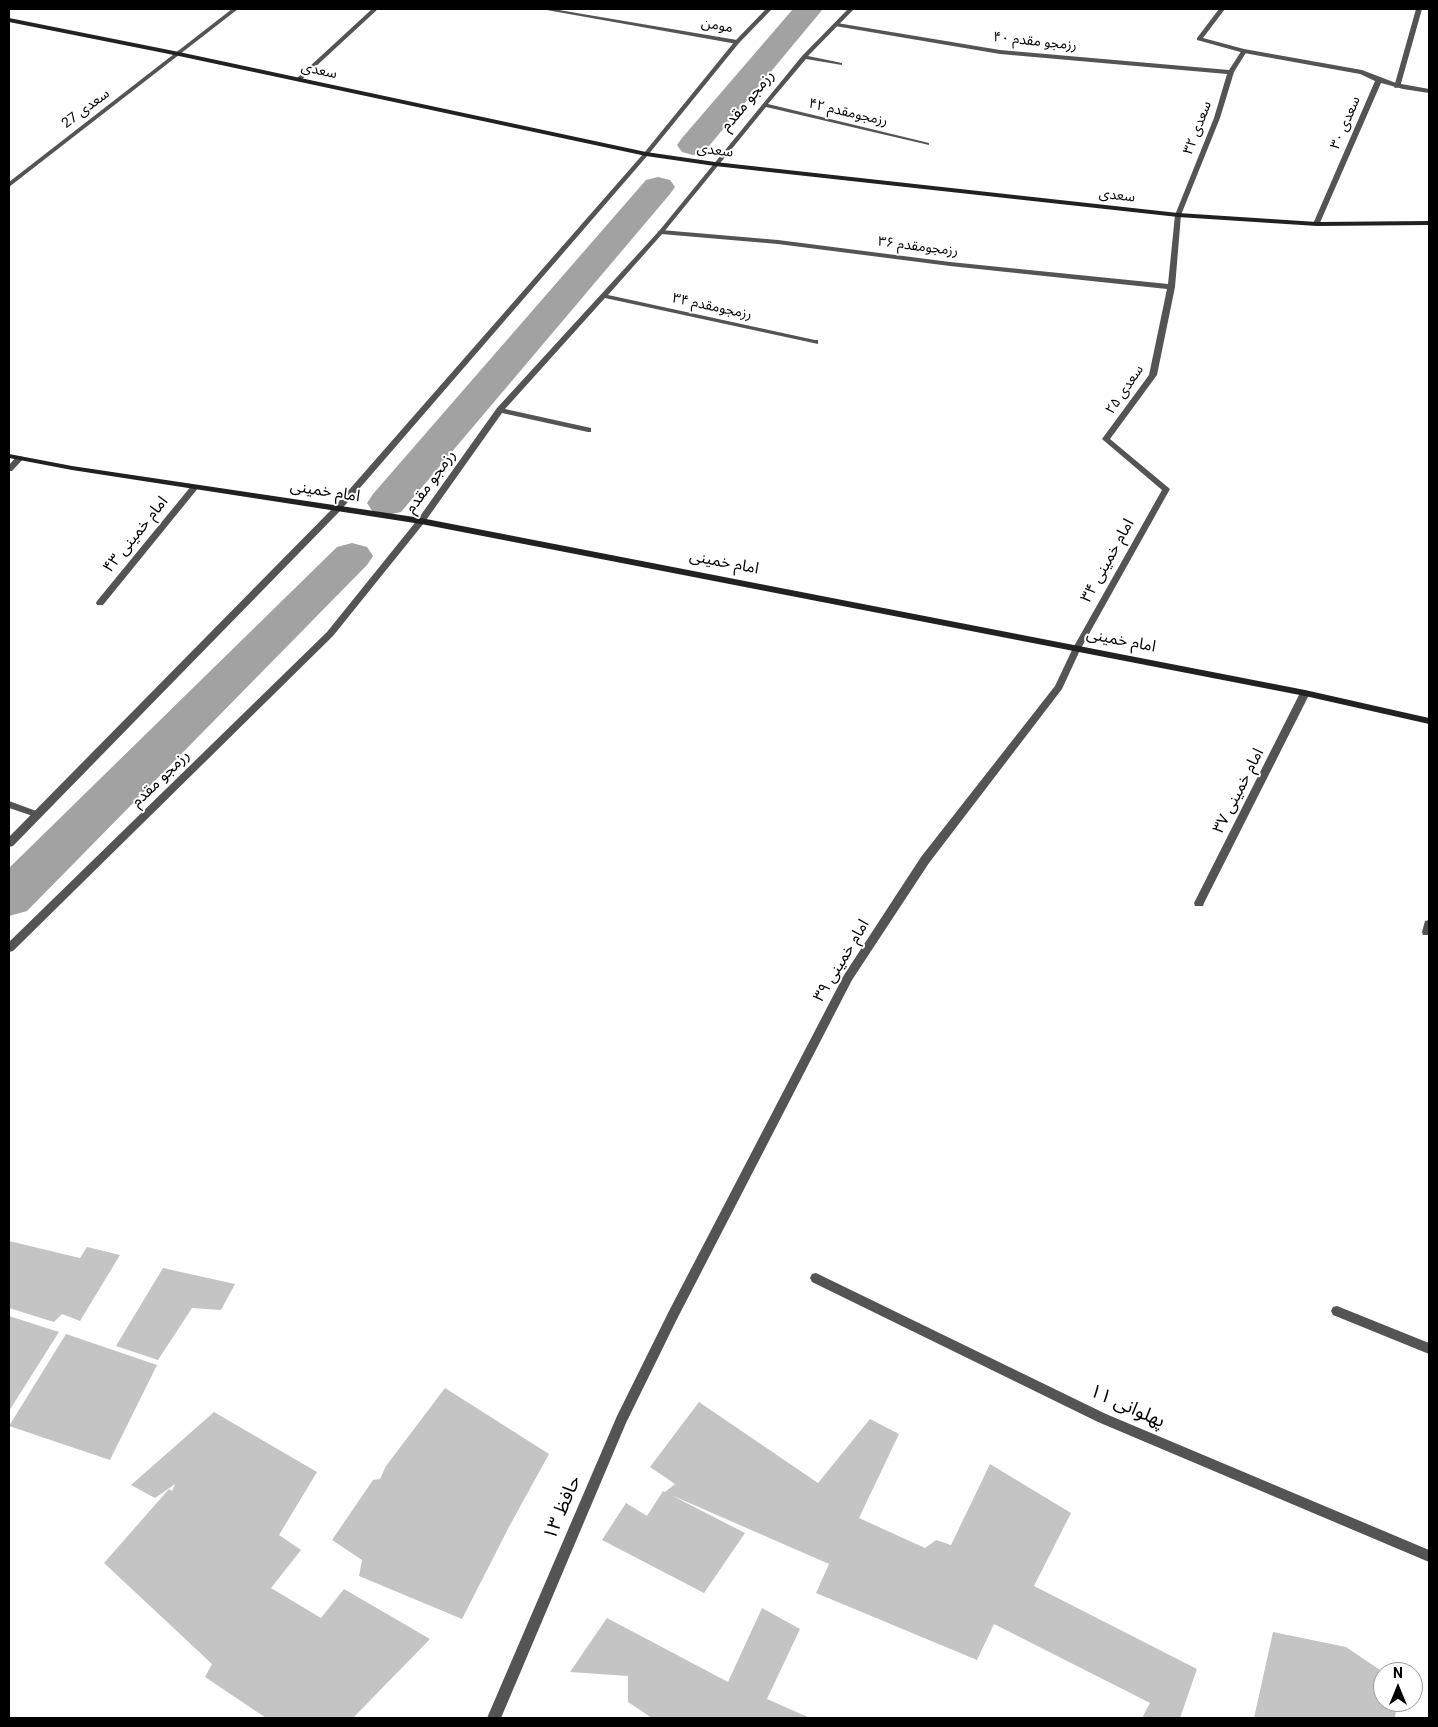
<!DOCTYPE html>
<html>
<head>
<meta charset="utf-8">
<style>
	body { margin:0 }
	#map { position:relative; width:1438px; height:1727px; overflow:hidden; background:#fff; font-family:Roboto,sans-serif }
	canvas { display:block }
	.frame { position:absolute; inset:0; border:10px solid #000; pointer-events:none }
	.north { position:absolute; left:1373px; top:1662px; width:50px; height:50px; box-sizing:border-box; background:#fff; border:1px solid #999; border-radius:50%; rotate:0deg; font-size:14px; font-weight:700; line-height:20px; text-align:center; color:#000 }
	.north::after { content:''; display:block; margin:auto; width:18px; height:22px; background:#000; clip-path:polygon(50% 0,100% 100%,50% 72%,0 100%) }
</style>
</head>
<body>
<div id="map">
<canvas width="1438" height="1727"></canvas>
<div class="frame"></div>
<div class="north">N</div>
</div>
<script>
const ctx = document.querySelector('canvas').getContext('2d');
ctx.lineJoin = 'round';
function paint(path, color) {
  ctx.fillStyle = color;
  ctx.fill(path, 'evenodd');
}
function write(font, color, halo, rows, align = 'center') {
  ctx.font = font + ' Roboto,"Noto Sans Arabic",sans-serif';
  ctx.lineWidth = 4;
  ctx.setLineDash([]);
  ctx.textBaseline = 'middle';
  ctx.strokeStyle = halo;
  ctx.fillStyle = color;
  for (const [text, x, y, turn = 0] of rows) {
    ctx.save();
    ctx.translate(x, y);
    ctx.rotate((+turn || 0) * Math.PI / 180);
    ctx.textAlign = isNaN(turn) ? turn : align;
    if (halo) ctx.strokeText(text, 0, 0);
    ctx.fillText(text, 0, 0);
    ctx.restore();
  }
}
paint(new Path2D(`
	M 793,9 L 823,9 L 704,152 L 693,155 L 682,152 L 677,145 L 682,138 Z
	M 658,177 L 670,180 L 675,187 L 670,194 L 401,512 L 387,515 L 373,512 L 367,503 L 373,494 L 646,180 Z
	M 352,543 L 367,547 L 373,556 L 367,565 L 27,911 L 9,916 L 9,868 L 337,547 Z`), '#a2a2a2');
paint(new Path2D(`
	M 9,1241 L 80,1258 L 87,1247 L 120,1255 L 80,1321 L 62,1314 L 54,1322 L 9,1308 Z
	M 163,1268 L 235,1284 L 221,1310 L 192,1308 L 158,1360 L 116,1346 Z
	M 9,1316 L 59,1332 L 9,1411 Z
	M 66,1334 L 157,1365 L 110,1460 L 9,1426 Z
	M 445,1388 L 549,1454 L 510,1525 L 462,1619 L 359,1576 L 362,1560 L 332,1540 L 373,1480 L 380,1479 L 386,1466 Z
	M 699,1402 L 818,1483 L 870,1419 L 899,1434 L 859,1518 L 925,1548 L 936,1540 L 951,1545 L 990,1464 L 1071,1513 L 1034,1586 L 1197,1669 L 1180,1718 L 1142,1718 L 1150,1703 L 994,1624 L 977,1660 L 816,1593 L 829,1564 L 671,1495 L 745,1533 L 704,1593 L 602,1540 L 626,1503 L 647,1516 L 663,1491 L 665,1492 L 675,1484 L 650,1467 Z
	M 214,1412 L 317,1472 L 279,1535 L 301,1550 L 271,1588 L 321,1618 L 344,1589 L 430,1639 L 353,1718 L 266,1718 L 205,1677 L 212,1664 L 104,1563 L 169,1489 L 172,1491 L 175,1484 L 155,1498 L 131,1485 Z
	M 762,1608 L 800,1629 L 767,1699 L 810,1718 L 652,1718 L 628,1702 L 628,1676 L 570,1672 L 607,1618 L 728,1682 Z
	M 1273,1632 L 1346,1647 L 1383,1672 L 1383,1702 L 1397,1702 L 1395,1718 L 1254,1718 Z`), '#c4c4c4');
paint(new Path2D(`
	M 1416,9 L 1422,9 L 1400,87 L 1395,88 L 1394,87 Z
	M 837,23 L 1000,50 L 1229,70 L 1242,50 L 1247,51 L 1234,72 L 1220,118 L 1181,215 L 1175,287 L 1157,375 L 1110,439 L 1170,489 L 1080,650 L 1077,651 L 1073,648 L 1162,490 L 1102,439 L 1149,375 L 1167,289 L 950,266 L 778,244 L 661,234 L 657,232 L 661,230 L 778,240 L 950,262 L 1168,284 L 1175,215 L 1214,118 L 1227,74 L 1000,54 L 835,26 L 834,25 Z
	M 1305,690 L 1310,693 L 1204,903 L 1203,906 L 1195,906 L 1194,903 L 1300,693 Z
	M 1429,920 L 1429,935 L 1423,935 L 1422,932 L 1425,921 Z
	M 1337,1306 L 1429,1343 L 1429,1354 L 1333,1315 L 1331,1311 L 1333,1307 Z`), '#545454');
paint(new Path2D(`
	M 232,9 L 238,9 L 9,187 L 9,182 Z
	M 372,9 L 378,9 L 300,81 L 296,81 L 296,79 Z
	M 541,9 L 553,9 L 737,40 L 740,42 L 737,44 Z
	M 848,9 L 854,9 L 808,56 L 842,63 L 842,65 L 806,59 L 768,104 L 929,143 L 929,145 L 766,107 L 663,233 L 608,295 L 815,340 L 818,340 L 818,344 L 605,298 L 505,409 L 591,428 L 591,432 L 588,432 L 502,413 L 424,523 L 333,636 L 13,951 L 9,952 L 9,942 L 327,632 L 418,519 L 497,408 L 659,231 L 802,56 Z
	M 1219,9 L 1225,9 L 1203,38 L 1244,49 L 1362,70 L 1396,83 L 1429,89 L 1429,93 L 1403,89 L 1381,83 L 1319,225 L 1313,224 L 1375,81 L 1360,74 L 1244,53 L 1197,40 L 1197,38 Z
	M 17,456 L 20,456 L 24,458 L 12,471 L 9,471 L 9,465 Z
	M 192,485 L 195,485 L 199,487 L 103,605 L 97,605 L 96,603 L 97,601 Z
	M 1077,645 L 1081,648 L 1062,689 L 929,863 L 852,980 L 677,1319 L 626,1423 L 501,1718 L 487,1718 L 617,1416 L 669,1311 L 844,975 L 921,857 L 1055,686 L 1073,648 Z
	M 9,801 L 39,812 L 41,814 L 36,817 L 9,808 Z
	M 816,1273 L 1106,1414 L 1429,1550 L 1429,1562 L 1098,1422 L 812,1282 L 810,1278 L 812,1274 Z`), '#545454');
paint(new Path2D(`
	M 766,9 L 772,9 L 739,43 L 648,155 L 340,511 L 13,846 L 9,847 L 9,837 L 334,507 L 644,153 L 735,41 Z`), '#545454');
paint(new Path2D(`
	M 9,18 L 179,52 L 646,152 L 715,162 L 1178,213 L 1317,222 L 1429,221 L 1429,225 L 1317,226 L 1178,217 L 715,166 L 646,156 L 179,56 L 9,22 Z
	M 9,454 L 72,466 L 421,518 L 1305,690 L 1429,718 L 1429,724 L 1305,696 L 421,524 L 72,470 L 9,458 Z`), '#212121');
write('14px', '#000', '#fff', [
	["مومن",717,26,10],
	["رزمجو مقدم ۴۰",1035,42,6],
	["سعدی",319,71,12],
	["سعدی 27",86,109,-37],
	["رزمجومقدم ۴۲",848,113,13],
	["سعدی ۳۰",1346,123,-67],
	["سعدی ۳۲",1198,128,-69],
	["سعدی",715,151,7],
	["سعدی",1117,196,6],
	["رزمجومقدم ۳۶",918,247,7],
	["رزمجومقدم ۳۴",712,307,12],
	["سعدی ۲۵",1125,390,-56]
]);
write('16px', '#000', '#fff', [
	["رزمجو مقدم",748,101,-50],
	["رزمجو مقدم",431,482,-54],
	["امام خمینی",325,492,9],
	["امام خمینی ۴۳",136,535,-51],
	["امام خمینی ۳۴",1108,561,-61],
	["امام خمینی",724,563,11],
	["امام خمینی",1121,641,11],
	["رزمجو مقدم",161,779,-44],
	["امام خمینی ۳۷",1239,791,-63],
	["امام خمینی ۳۹",842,961,-59]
]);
write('19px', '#000', '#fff', [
	["پهلوانی ۱۱",1127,1407,24],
	["حافظ ۱۳",563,1508,-67]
]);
</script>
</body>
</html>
